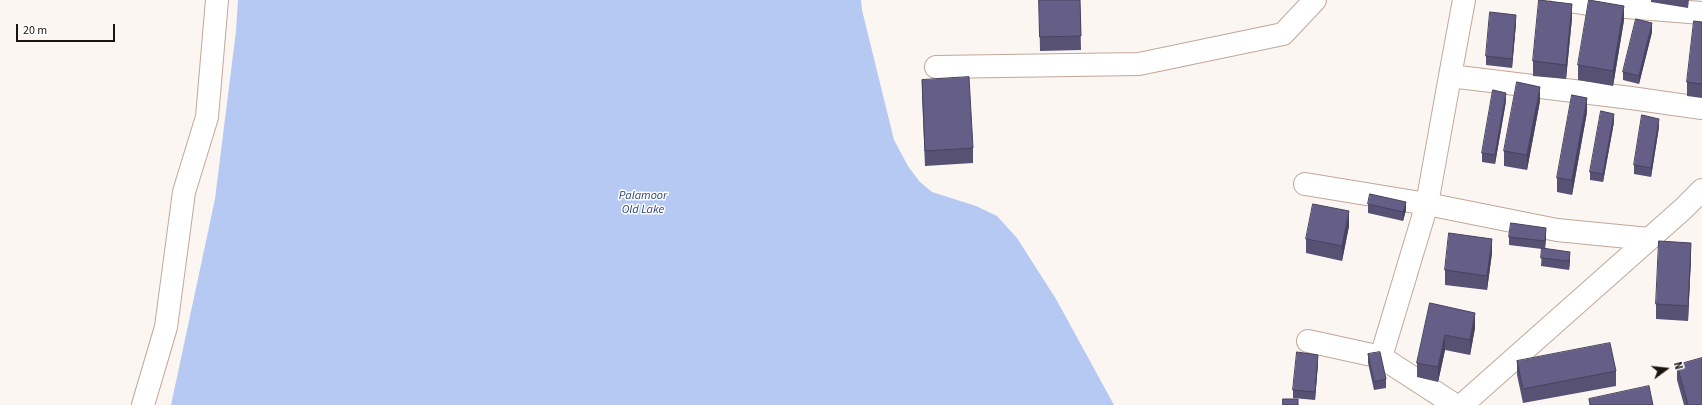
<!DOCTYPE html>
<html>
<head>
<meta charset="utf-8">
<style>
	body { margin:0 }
	#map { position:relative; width:1702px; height:405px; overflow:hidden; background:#fcf6f3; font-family:"Source Sans 3",sans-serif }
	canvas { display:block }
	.north { position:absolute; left:1646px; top:349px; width:40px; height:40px; -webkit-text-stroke:3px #fff; paint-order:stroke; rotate:75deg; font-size:11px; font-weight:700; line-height:16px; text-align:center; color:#1c130e }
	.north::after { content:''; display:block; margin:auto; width:14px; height:18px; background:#1c130e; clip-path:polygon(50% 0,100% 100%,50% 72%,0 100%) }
	.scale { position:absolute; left:16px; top:24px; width:99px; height:18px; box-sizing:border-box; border:2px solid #1c130e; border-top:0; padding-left:5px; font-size:12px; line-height:14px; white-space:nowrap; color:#1c130e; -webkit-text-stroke:3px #fff; paint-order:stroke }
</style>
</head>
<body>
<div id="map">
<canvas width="1702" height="405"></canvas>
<div class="north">N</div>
<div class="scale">20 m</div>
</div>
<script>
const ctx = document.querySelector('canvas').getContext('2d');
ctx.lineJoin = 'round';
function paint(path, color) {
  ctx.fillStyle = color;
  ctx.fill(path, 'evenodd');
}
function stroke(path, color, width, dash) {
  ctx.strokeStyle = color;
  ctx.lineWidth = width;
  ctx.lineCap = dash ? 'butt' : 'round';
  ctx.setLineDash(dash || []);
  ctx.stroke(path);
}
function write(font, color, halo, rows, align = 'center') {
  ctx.font = font + ' "Source Sans 3",sans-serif';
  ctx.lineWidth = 3;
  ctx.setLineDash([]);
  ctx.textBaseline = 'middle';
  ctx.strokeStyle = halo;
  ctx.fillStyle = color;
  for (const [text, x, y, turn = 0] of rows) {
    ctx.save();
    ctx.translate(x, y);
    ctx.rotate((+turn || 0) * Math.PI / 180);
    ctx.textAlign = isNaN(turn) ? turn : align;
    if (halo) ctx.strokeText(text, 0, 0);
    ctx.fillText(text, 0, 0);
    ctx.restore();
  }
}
paint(new Path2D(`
	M 238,0 L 861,0 L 862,10 L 894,140 L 908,166 L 919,181 L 932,192 L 976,206 L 997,216 L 1017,238 L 1056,299 L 1114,405 L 171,405 L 215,199 L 236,31 Z`), '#b5c9f3');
const minor = new Path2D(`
	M 1562,0 L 1588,4 L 1702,13
	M 936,67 L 1139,64 L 1283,34 L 1315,0
	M 1450,76 L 1464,0
	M 1305,184 L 1427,204 L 1450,76 L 1631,98 L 1702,108
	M 1308,341 L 1381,357
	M 143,405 L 166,327 L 184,192 L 207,117 L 217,0
	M 1455,405 L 1381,357 L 1427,204 L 1557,230 L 1649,239
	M 1462,405 L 1683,209 L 1702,190`);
stroke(minor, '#c1a799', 24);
stroke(minor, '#fff', 22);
paint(new Path2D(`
	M 1039,0 L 1080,0 L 1081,50 L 1040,51 Z
	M 1651,0 L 1689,0 L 1688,8 L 1651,2 Z
	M 1572,18 L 1566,79 L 1533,76 L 1533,61 Z
	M 1624,20 L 1613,86 L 1578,80 L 1578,65 Z
	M 1702,22 L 1702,98 L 1687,96 L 1687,82 Z
	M 1516,23 L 1512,68 L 1486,65 L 1486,56 Z
	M 1652,32 L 1639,84 L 1623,80 L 1623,72 Z
	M 922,80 L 973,148 L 973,163 L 925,166 L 922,94 Z
	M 1506,101 L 1495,164 L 1482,162 L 1482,153 Z
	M 1540,101 L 1527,170 L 1504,166 L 1504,151 Z
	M 1587,112 L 1572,195 L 1557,192 L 1557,178 Z
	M 1614,122 L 1603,182 L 1590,180 L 1590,172 Z
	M 1659,127 L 1651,177 L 1634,174 L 1634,165 Z
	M 1368,204 L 1406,210 L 1403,221 L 1368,213 Z
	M 1349,226 L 1342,261 L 1306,253 L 1306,239 Z
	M 1546,236 L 1545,249 L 1570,260 L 1569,270 L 1541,266 L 1542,249 L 1509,245 L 1509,237 Z
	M 1492,253 L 1487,290 L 1445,285 L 1445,270 Z
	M 1691,257 L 1688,321 L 1656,319 L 1656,304 Z
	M 1430,303 L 1475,328 L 1470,355 L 1445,350 L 1438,382 L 1417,377 L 1417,363 Z
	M 1368,354 L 1386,379 L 1386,388 L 1374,390 L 1368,363 Z
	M 1517,361 L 1616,371 L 1616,386 L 1523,403 L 1517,375 Z
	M 1318,363 L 1315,400 L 1293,398 L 1293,390 Z
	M 1677,365 L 1702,405 L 1684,405 L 1677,380 Z`), '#575274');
paint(new Path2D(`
	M 1572,4 L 1572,18 L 1566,79 L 1566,65 Z
	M 1624,6 L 1624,20 L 1613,86 L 1613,71 Z
	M 1516,15 L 1516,23 L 1512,68 L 1512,59 Z
	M 1652,23 L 1652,32 L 1639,84 L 1639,76 Z
	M 1540,87 L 1540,101 L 1527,170 L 1527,155 Z
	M 1506,93 L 1506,101 L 1495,164 L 1495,155 Z
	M 1587,98 L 1587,112 L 1572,195 L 1572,180 Z
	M 1614,114 L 1614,122 L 1603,182 L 1603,174 Z
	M 1659,119 L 1659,127 L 1651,177 L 1651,168 Z
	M 1406,202 L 1406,210 L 1403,221 L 1403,212 Z
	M 1349,211 L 1349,226 L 1342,261 L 1342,246 Z
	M 1546,228 L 1546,236 L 1545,250 L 1545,241 Z
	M 1492,239 L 1492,253 L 1487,290 L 1487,276 Z
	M 1691,243 L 1691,257 L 1688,321 L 1688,306 Z
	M 1570,252 L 1570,260 L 1569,270 L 1569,261 Z
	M 1475,313 L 1475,328 L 1470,355 L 1470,340 Z
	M 1445,335 L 1445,350 L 1438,382 L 1438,367 Z
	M 1318,355 L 1318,363 L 1315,400 L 1315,392 Z`), '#47425e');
const building = new Path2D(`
	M 1039,0 L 1080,0 L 1081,36 L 1040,37 Z
	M 1539,0 L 1572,4 L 1566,65 L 1533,61 Z
	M 1589,0 L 1624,6 L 1613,71 L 1578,65 Z
	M 1490,12 L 1516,15 L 1512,59 L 1486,56 Z
	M 1636,19 L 1652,23 L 1639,76 L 1623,72 Z
	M 1694,21 L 1702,22 L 1702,84 L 1687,82 Z
	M 969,77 L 973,148 L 925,151 L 922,80 Z
	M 1517,82 L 1540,87 L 1527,155 L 1504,151 Z
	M 1493,90 L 1506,93 L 1495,155 L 1482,153 Z
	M 1572,95 L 1587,98 L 1572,180 L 1557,178 Z
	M 1601,111 L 1614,114 L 1603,174 L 1590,172 Z
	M 1642,115 L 1659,119 L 1651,168 L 1634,165 Z
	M 1370,194 L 1406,202 L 1403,212 L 1368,204 Z
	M 1313,204 L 1349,211 L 1342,246 L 1306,239 Z
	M 1511,223 L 1546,228 L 1545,241 L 1509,237 Z
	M 1449,233 L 1492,239 L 1487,276 L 1445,270 Z
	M 1659,241 L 1691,243 L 1688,306 L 1656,304 Z
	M 1542,248 L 1570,252 L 1569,261 L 1541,258 Z
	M 1430,303 L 1475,313 L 1470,340 L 1445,335 L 1438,367 L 1417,363 Z
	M 1610,343 L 1616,371 L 1523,389 L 1517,361 Z
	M 1297,352 L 1318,355 L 1315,392 L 1293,390 Z
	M 1380,352 L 1386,379 L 1374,382 L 1368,354 Z
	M 1702,358 L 1702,405 L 1688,405 L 1677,365 Z
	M 1649,386 L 1653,405 L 1590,405 L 1589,399 Z
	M 1283,399 L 1298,399 L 1298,405 L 1283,405 Z`);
paint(building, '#655f87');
stroke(building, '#47425e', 1);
write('italic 12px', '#2e4479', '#fff', [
	["Palamoor",643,196],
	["Old Lake",643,210]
]);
</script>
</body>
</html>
